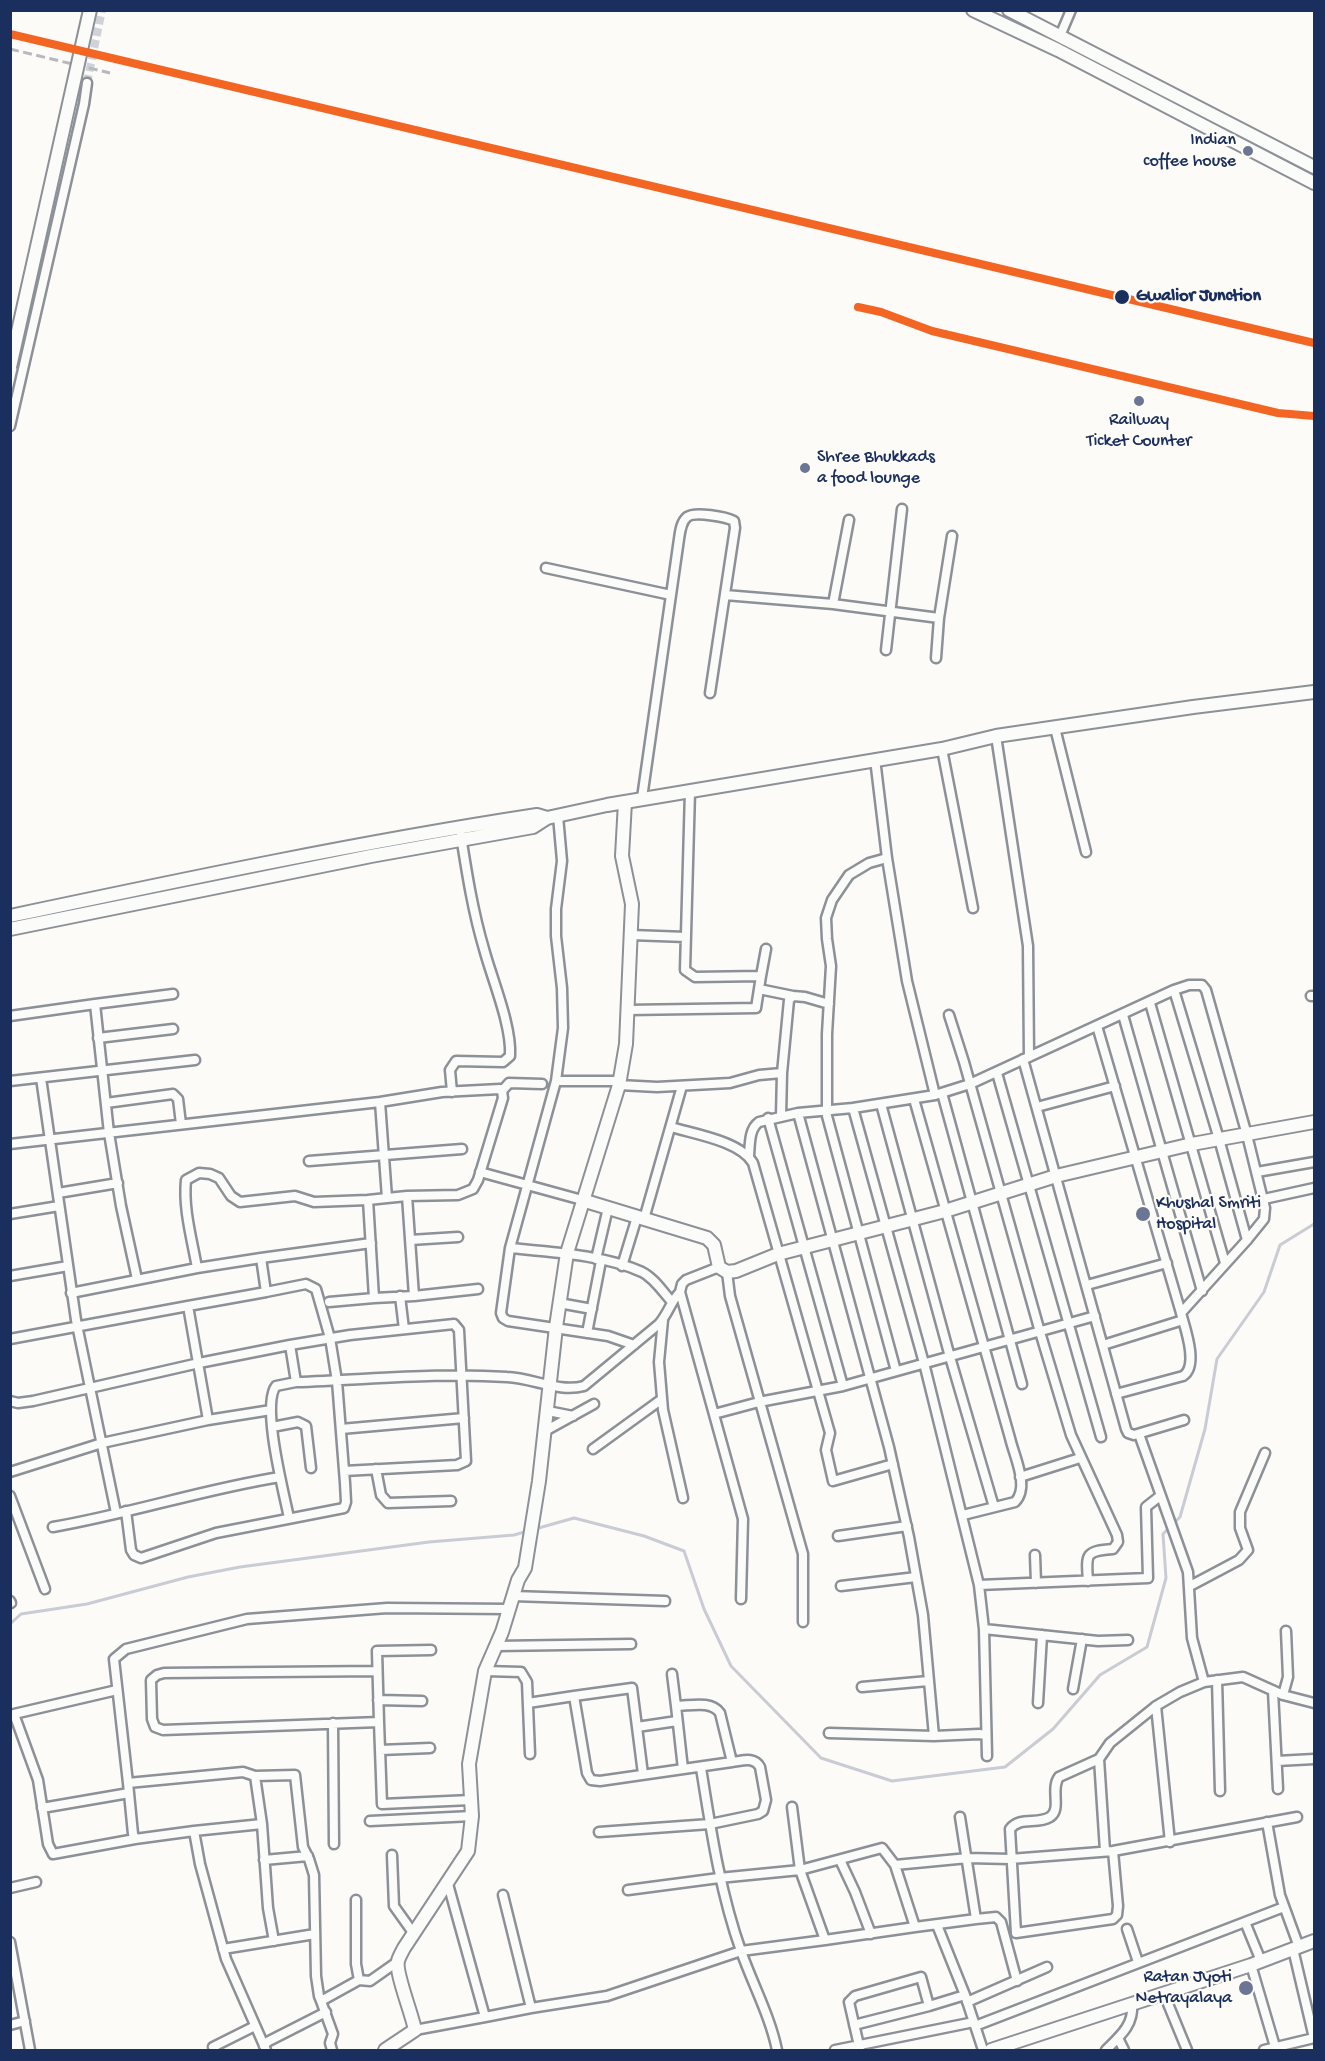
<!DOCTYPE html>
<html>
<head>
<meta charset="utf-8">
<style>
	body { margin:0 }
	#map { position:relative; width:1325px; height:2061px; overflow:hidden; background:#fcfbf8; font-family:"Gochi Hand",sans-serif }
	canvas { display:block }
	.frame { position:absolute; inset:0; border:12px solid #1b2f5e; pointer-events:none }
</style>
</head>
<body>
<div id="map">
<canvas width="1325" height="2061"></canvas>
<div class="frame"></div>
</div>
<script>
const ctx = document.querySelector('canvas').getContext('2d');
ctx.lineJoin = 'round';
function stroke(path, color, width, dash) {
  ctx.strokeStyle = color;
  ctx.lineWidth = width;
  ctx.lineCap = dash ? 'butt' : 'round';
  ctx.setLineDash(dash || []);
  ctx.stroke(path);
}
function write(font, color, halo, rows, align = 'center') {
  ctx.font = font + ' "Gochi Hand",sans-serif';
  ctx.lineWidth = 4.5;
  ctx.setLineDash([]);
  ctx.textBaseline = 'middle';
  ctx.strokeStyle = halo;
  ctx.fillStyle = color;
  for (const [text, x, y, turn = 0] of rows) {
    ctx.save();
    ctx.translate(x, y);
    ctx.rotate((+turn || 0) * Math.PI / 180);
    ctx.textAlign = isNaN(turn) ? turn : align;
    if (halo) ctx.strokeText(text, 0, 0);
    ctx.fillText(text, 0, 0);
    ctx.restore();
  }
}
stroke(new Path2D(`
	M 535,1529 L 574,1518 L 644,1536 L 684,1551 L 704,1609 L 731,1666 L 821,1758 L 892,1781 L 1005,1767 L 1053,1729 L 1100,1675 L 1147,1647 L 1166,1578 L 1163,1534 L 1180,1517 L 1205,1429 L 1217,1359 L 1264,1292 L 1280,1245 L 1314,1224
	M 10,1624 L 21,1614 L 87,1604 L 188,1577 L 240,1567 L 429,1542 L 514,1535 L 528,1531`), '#c9ccd4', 3);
stroke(new Path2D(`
	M 87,83 L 102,10`), '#cfd2d9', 8, [8, 4]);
const street = new Path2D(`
	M 1060,36 L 1071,10
	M 10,426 L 84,104 L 87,83
	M 546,568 L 671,595
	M 725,595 L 833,604 L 849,520
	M 833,604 L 939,618
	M 886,650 L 902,509
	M 936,658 L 939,618 L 952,536
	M 1055,728 L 1086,852
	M 996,736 L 1028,946 L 1029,1057
	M 942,749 L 973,908
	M 875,759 L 887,858 L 907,981 L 935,1095
	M 690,791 L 685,970 L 695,977 L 761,976 L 766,949
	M 642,798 L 679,539 C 680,532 681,522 687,517 C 695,511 726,517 734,521 L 735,528 L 710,693
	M 558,816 L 562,861 L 556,909 L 556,936 L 562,988 L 563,1028 L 556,1081 L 510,1248 L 501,1313 L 503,1318 L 508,1321 L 608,1336 L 634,1345
	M 887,858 L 869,863 L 849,875 L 832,900 L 826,918 L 827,939 L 831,966 L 827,1034 L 827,1116 L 896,1371
	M 631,935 L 686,937
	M 759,989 L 793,996
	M 1174,990 L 1219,1139 L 1247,1240
	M 1311,996 L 1314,996
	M 1150,1003 L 1225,1263
	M 95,1004 L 173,994
	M 628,1010 L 756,1008 L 761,976
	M 949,1015 L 964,1062 L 1040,1332 L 1071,1435 L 1117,1535 L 1118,1542 L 1113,1549 C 1085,1551 1086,1554 1088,1581
	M 1123,1015 L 1202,1291
	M 10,1016 L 95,1004 L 109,1133 L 121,1206 L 137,1279
	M 1097,1026 L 1181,1313 C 1185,1328 1199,1366 1183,1376 L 1116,1394
	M 98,1038 L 173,1029
	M 1023,1059 L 1126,1429 L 1128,1433 L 1134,1435 L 1184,1420
	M 997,1073 L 1101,1437
	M 41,1078 L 76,1320 L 116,1513
	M 10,1081 L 195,1060
	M 556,1081 L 620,1081
	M 619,1085 L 657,1087 L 730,1083 L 759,1075 L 782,1073
	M 502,1091 L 509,1083 L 542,1084
	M 452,1092 L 450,1070 L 456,1061 L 503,1062 L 510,1056 C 512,1026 492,979 484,949 C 473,912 467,874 461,836
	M 942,1093 L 1022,1384
	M 914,1099 L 1010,1438 C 1014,1456 1030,1487 1015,1502 L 963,1515
	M 380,1102 L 387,1198 L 407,1196 L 414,1296 L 374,1298 L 368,1200 L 387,1198
	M 106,1103 L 173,1094 L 178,1099 L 181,1124
	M 881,1104 L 950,1357 L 994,1507
	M 1037,1107 L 1115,1086
	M 798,1113 L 889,1447 L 909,1537 L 923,1615 L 934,1736 L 829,1733
	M 781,1116 L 782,1073 L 789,1000 L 793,996 L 805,997 L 829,1004
	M 768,1118 L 843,1386
	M 671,1127 C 694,1134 740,1141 753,1163 L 830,1433 L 826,1450 L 833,1481 L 893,1464
	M 10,1144 L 380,1102 L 442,1092 L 500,1089 L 502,1091 L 503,1098 L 478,1180 L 473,1189 L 458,1195 L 407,1196
	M 749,1156 C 750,1144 749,1129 759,1122 L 798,1113 L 853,1108
	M 309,1161 L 462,1149
	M 480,1172 L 582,1200
	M 1257,1172 L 1314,1162
	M 58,1193 L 118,1183
	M 1264,1199 L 1314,1188
	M 10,1214 L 59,1206
	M 644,1219 L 682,1086
	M 410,1240 L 458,1237
	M 510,1248 C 551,1252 605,1255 642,1272 C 654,1278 663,1292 672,1302
	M 596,1259 L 608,1208
	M 622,1266 L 637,1217
	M 719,1267 L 686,1280 L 682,1284 L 680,1292 L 743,1519 L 741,1599
	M 197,1268 L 261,1258
	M 727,1272 L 730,1296 L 803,1554 L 803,1622
	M 10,1276 L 68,1266
	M 1087,1285 L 1167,1263
	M 71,1293 L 197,1268 C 192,1239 183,1209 186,1180 L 199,1173 L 210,1174 L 219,1178 L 231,1196 L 240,1202 L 295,1196 L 314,1202 L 368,1200
	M 400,1296 L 404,1329
	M 414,1296 L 478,1289
	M 329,1302 L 374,1298
	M 559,1303 L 592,1309
	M 663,1320 L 659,1362 L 663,1410 L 683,1498
	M 587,1333 L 601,1261
	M 10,1339 L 188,1306
	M 290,1345 L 296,1382
	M 1103,1345 L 1183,1320
	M 10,1401 L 18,1403 L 33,1401 L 199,1363 L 290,1345 L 350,1335 L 454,1324 L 459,1330 L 466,1461 L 457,1465 L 344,1471
	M 548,1411 L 573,1416
	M 714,1414 L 759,1402 L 843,1386 L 1095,1316
	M 208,1420 L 188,1306 L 266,1292 L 261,1258 L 371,1243
	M 272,1427 L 298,1422 L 306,1426 L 311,1468
	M 341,1429 L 464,1418
	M 545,1431 L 594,1404
	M 1139,1434 L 1188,1572 L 1192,1638 L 1204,1682
	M 593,1449 L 662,1399
	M 376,1469 L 381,1495 L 388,1503 L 451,1501
	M 10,1472 L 102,1443 L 208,1420 L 271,1410
	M 1020,1477 L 1080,1458
	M 10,1496 L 45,1589
	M 126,1511 L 131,1550 L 134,1555 L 141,1558 L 216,1533 L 344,1508 L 346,1502 L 345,1483 L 337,1381 L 330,1338 L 316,1289 L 306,1284 L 266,1292
	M 289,1518 C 284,1493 261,1405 276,1386 L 296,1382 C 366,1380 437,1372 507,1377 C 533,1378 559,1393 584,1386 L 659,1324 C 668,1314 671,1301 680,1292
	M 53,1527 C 129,1514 204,1489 280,1477
	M 838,1536 L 907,1526
	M 1035,1555 L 1036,1583
	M 979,1585 L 1148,1578 L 1146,1507 L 1160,1496
	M 841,1586 L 916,1577
	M 1190,1586 L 1239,1560 L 1248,1550 L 1240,1528 L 1240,1512 L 1265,1453
	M 513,1596 L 665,1601
	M 10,1601 L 11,1603
	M 984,1629 L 1098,1641 L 1128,1640
	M 496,1646 L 631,1644
	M 377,1671 L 164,1673 L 157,1675 L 151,1680 L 152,1719 L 155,1727 L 163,1730 L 379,1722 L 377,1651 L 431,1650
	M 485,1671 L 521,1672 L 527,1682 L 530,1754
	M 672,1674 L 676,1706
	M 1217,1680 L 1220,1791
	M 862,1687 L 928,1681
	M 1073,1689 L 1082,1639
	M 117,1690 L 14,1714 L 38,1780 L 48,1844 L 53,1854 L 135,1839
	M 1273,1691 L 1278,1789
	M 1283,1695 L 1288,1677 L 1286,1631
	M 378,1700 L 422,1701
	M 528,1703 L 574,1696
	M 1038,1703 L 1042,1635
	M 1156,1706 L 1170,1842
	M 379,1722 L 382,1804 L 471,1800
	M 333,1723 L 334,1844
	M 637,1727 L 677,1721
	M 934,1736 L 979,1734 L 986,1735
	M 380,1750 L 430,1748
	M 987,1756 L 984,1629 L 979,1585 L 924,1363 L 853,1108 L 935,1095 L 970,1084 L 1174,990 L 1189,985 L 1202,985 L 1206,990 L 1247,1135 L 1265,1208 L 1264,1219 L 1247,1240 L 1181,1313
	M 1099,1759 L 1059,1777 C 1050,1789 1062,1809 1050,1817 C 1037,1825 1020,1816 1010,1829 L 1016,1933 L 1113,1919 L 1117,1915 L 1118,1906 L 1113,1851
	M 1277,1761 L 1314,1759
	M 701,1768 C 711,1830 720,1892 741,1951 C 753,1985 770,2016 777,2050
	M 643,1774 L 632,1688 L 574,1696 L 587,1773 L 591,1780 L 600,1781 L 732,1762 L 720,1713 C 711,1700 690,1706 676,1706 L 683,1769
	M 128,1783 L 133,1834 L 135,1839 L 194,1831 L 200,1864 L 226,1959 L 266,2050
	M 42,1808 L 129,1793
	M 370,1821 L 472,1816
	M 1267,1822 L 1280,1895 L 1299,1947
	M 262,1824 L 268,1908 L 274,1941
	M 194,1831 L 262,1824 L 255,1776
	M 599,1832 L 710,1824 L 758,1814 L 763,1811 L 766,1800 L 760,1767 C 754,1756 742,1761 732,1762
	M 1105,1851 L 1099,1759 L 1110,1743 L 1156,1706 L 1180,1692 L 1204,1682 L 1243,1677 L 1283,1695 L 1314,1703
	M 392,1855 L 394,1906 L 414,1934
	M 264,1860 L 308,1856
	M 840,1860 L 855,1892 L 871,1934
	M 895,1865 L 915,1927 L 976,1919 L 960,1817
	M 448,1884 L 485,2017 L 531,2008 L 503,1895
	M 10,1888 L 36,1882
	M 628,1890 L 719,1878 L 800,1870 L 792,1807
	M 356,1900 L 356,1964 L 359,1980
	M 976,1919 L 996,1917 L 1001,1922 L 1017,1981
	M 1245,1922 L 1261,1961
	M 937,1925 L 965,1995 L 983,2050
	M 1127,1929 L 1138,1962
	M 825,1940 L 915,1927
	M 10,1942 L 30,2050
	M 223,1949 L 315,1934
	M 1293,1949 L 1314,2038
	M 397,1962 L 370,1981 L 359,1980 L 321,2001 L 319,1996 L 316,1976 L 314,1875 L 309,1859 L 303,1847 L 295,1775 L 255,1776 L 243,1772 L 128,1783 L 114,1659 L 126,1649 L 247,1619 L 387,1608 L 509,1609
	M 1251,1965 L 1276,2050
	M 1164,1994 L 1187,2050
	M 321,2001 L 333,2034 L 330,2043 L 332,2050
	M 967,2002 L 1047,1967
	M 531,2008 L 607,1996 L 741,1951 L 825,1940 L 800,1870 L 882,1848 L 895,1865 L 968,1858 L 1010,1859 L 1113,1851 L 1297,1817
	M 10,2025 L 25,2021
	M 854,2025 L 929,2006
	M 975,2026 L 1284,1907
	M 415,2030 L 485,2017
	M 1118,2038 L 1124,2050
	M 264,2046 L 267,2042 L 326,2012
	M 215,2050 L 213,2047 L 255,2026
	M 835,2050 L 974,2022
	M 860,2050 L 849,2002 L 855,1996 L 921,1977 L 929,2006 L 965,1995
	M 1106,2050 C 1119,2037 1134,2025 1132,2005
	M 1264,2050 L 1314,2038`);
const secondary = new Path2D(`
	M 10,916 C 185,879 360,842 537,815 L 547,818
	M 10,929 L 371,856 L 533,827 L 547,818 L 607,805 L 942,749 L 996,736 L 1193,707 L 1314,692
	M 582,1200 L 707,1238 L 714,1245 L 719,1267 L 727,1272 L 736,1271 L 778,1254 L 945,1211 L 1056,1176 L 1192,1144 L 1314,1122
	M 385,2050 L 415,2030 C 412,2014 395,1972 398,1961 C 399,1957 402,1952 404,1948 L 468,1851 L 472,1816 L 469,1764 L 485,1671 L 502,1632 L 518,1580 L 525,1568 L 539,1481 L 556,1327 L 567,1253 L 619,1085 L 626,1044 L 632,904 L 622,856 L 625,802
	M 991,2050 L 1251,1965 L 1314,1941`);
const primary = new Path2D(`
	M 973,10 L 1058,50 L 1314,183
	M 1009,10 L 1314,167`);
stroke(street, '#8c9097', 13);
stroke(secondary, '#8c9097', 16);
stroke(primary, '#8c9097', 16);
stroke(street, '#fbfbf9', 8);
stroke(secondary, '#fbfbf9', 12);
stroke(primary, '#fbfbf9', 12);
stroke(new Path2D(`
	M 10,49 L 110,73
	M 858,307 L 881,312 L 932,331 L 1278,413 L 1314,416`), '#b6b9bd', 3, [9, 4.5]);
const secondaryBridge = new Path2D(`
	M 10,367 L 90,10`);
stroke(secondaryBridge, '#8c9097', 16, []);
stroke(secondaryBridge, '#fbfbf9', 12);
stroke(new Path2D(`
	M 10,34 L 1314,343
	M 858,307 L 881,312 L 932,331 L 1278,413 L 1314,416`), '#f26522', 8);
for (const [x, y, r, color] of [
	[1248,151,6,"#6a7694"],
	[1122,297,8,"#1b2f5e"],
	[1139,401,6,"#6a7694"],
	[805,468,6,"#6a7694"],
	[1143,1214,8,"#6a7694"],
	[1246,1988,8,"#6a7694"]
]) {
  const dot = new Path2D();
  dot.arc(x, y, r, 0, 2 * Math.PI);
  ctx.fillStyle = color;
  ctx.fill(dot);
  stroke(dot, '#fdfcf7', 2);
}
write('18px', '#1b2f5e', '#fdfcf7', [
	["Indian",1236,141],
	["coffee house",1236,162],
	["Railway",1139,421,"center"],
	["Ticket Counter",1139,442,"center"],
	["Shree Bhukkads",817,458,"left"],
	["a food lounge",817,479,"left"],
	["Khushal Smriti",1156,1204,"left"],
	["Hospital",1156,1225,"left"],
	["Ratan Jyoti",1232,1978],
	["Netrayalaya",1232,1999]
], 'right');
write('bold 18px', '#1b2f5e', '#fdfcf7', [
	["Gwalior Junction",1136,297]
], 'left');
</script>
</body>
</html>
